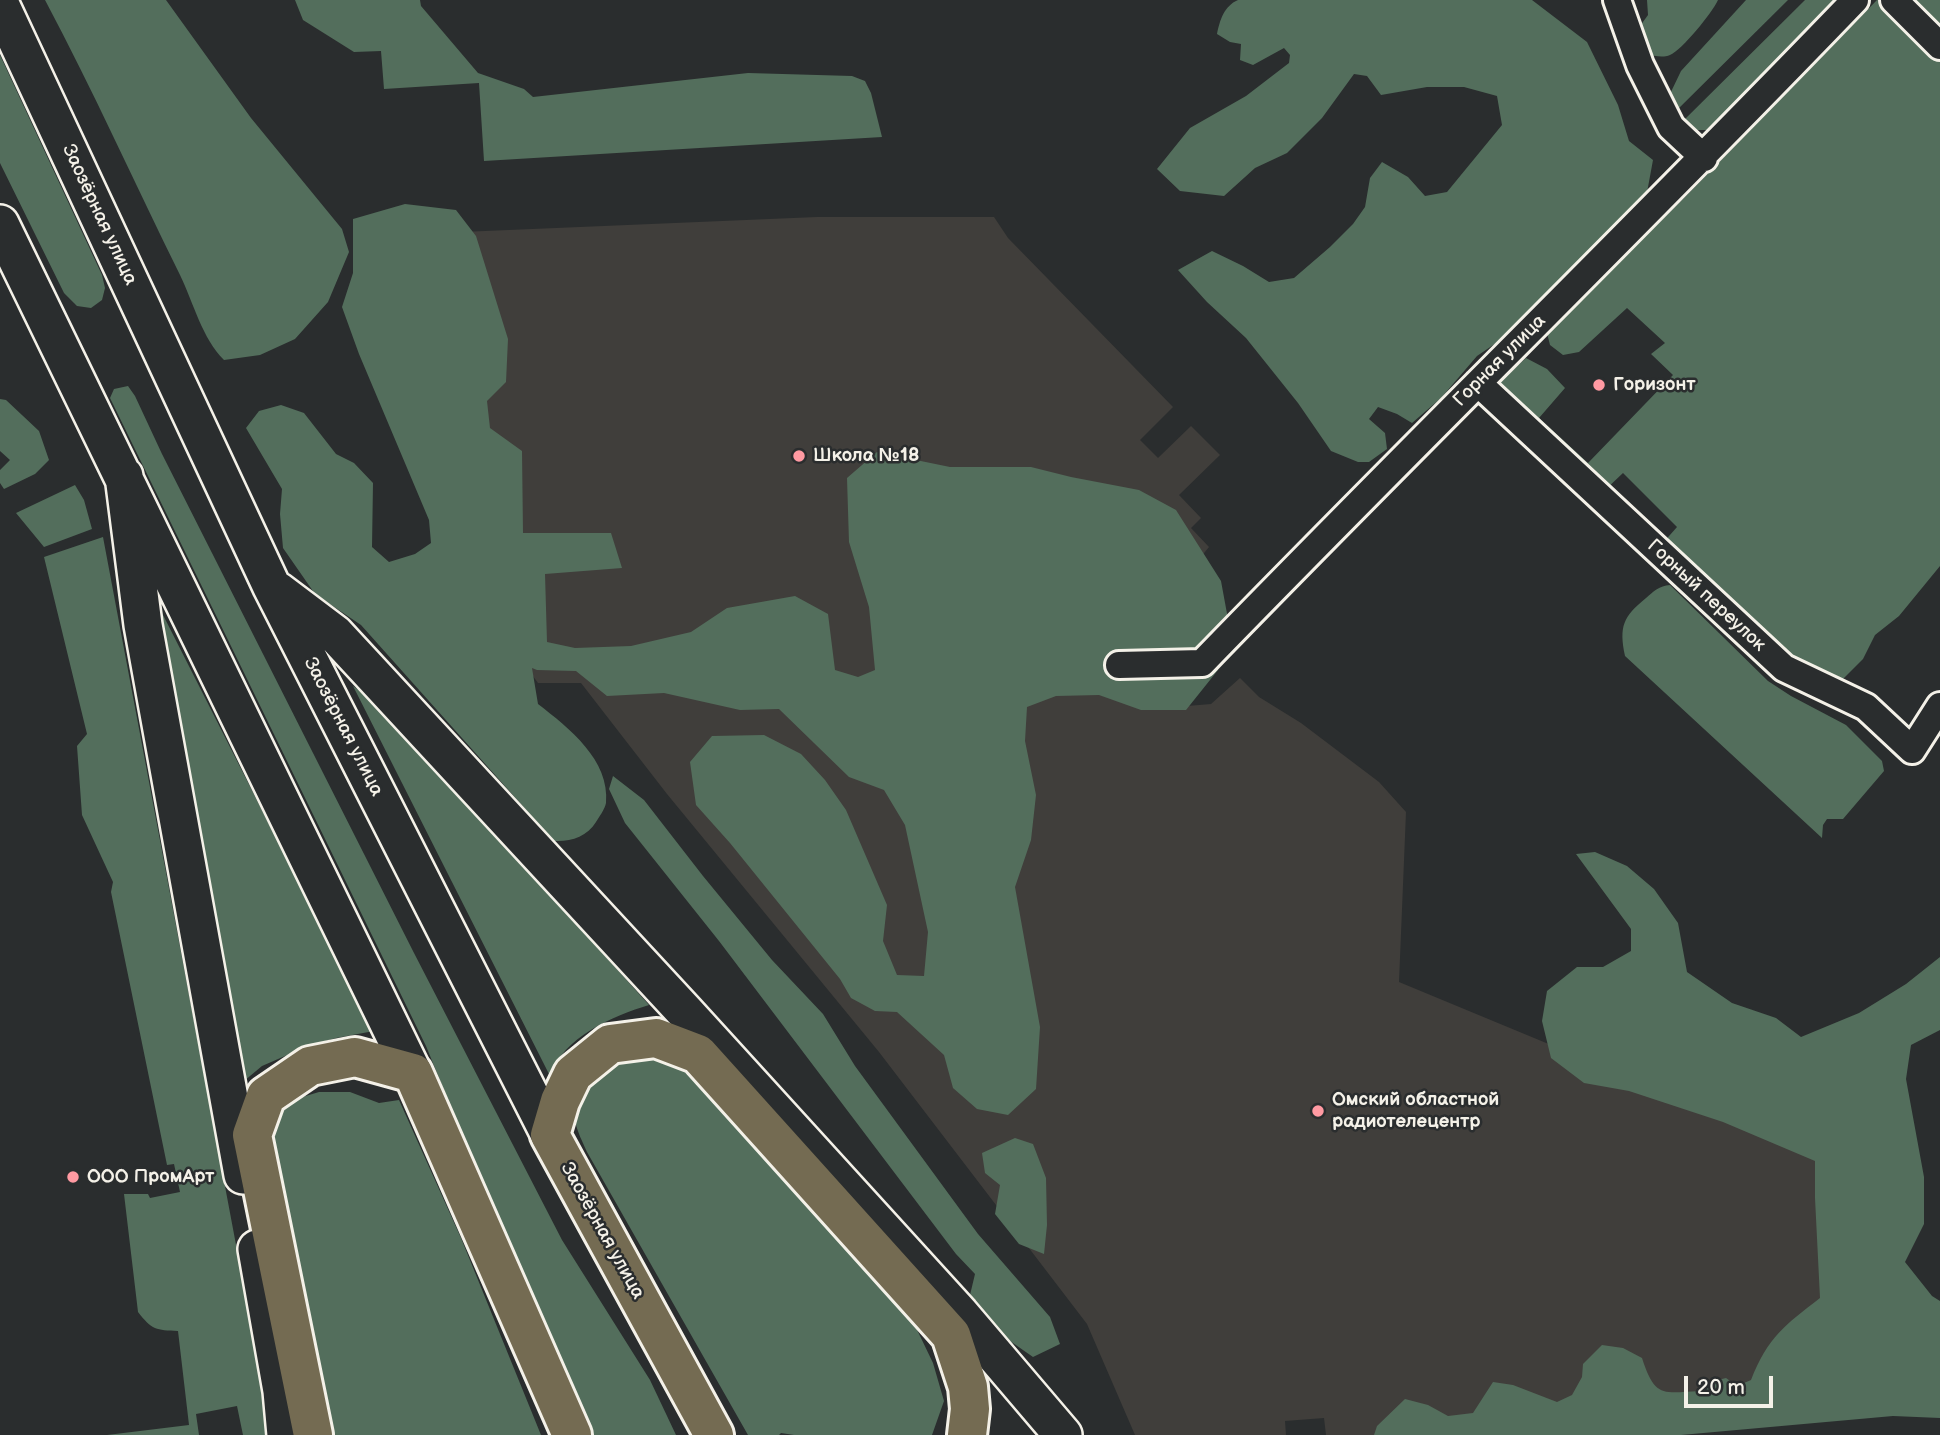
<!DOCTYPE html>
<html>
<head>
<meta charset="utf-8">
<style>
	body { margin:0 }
	#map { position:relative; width:1940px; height:1435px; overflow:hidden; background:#2a2d2e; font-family:"Balsamiq Sans",sans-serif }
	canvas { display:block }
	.scale { position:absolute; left:1684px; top:1376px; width:89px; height:32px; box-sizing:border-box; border:4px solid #f4f1e8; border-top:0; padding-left:9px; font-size:21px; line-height:24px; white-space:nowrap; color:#f4f1e8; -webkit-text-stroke:5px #2a2d2e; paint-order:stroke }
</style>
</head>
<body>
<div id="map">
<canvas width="1940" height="1435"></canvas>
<div class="scale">20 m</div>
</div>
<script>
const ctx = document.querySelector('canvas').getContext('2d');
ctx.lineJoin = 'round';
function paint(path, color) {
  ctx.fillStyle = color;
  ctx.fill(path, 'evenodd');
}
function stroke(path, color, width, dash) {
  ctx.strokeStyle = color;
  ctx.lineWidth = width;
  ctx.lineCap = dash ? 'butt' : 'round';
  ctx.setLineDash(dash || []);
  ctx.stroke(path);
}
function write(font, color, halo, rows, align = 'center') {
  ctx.font = font + ' "Balsamiq Sans",sans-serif';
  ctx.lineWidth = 5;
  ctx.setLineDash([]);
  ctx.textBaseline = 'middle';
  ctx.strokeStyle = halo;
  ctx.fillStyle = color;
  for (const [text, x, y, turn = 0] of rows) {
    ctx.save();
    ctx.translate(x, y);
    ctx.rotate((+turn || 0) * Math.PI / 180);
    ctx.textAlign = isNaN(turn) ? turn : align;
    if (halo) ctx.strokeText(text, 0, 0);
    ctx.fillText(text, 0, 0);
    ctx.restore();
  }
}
paint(new Path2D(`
	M 817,217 L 994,217 L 1008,238 L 1173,407 L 1140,440 L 1158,458 L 1191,426 L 1220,455 L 1179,495 L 1201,518 L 1191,528 L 1209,547 L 1127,647 L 1163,708 L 1211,704 L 1240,678 L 1259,697 L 1301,723 L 1379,782 L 1406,812 L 1399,982 L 1855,1171 L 1868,1418 L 1596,1435 L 1326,1435 L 1324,1418 L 1285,1421 L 1286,1435 L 1135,1435 L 1087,1324 L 879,1052 L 667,794 L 581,683 L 538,683 L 472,593 L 390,235 Z`), '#403e3b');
paint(new Path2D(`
	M 45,0 L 166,0 L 251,118 L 342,229 L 349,252 L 328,302 L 295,339 L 260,355 L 224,360 C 202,338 194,304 180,275 C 135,184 93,90 45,0 Z
	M 295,0 L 420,0 L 421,6 L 478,73 L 524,89 L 533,97 L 748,73 L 852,76 L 865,81 L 871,93 L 882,137 L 484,161 L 479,83 L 384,89 L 381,51 L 354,52 L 303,20 Z
	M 1238,0 L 1532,0 L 1587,42 L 1618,105 L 1629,141 L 1653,160 L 1646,198 L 1502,339 L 1477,356 L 1441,398 L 1412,423 L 1397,414 L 1378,407 L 1369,419 L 1385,433 L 1387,449 L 1369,462 L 1358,462 L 1331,451 L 1298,403 L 1246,338 L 1207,302 L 1178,270 L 1212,251 L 1243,266 L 1269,282 L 1294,278 L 1330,247 L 1353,224 L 1365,207 L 1370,178 L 1382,162 L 1408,177 L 1425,196 L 1447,192 L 1502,125 L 1497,96 L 1464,87 L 1427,87 L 1381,95 L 1367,76 L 1354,74 L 1322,118 L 1287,153 L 1255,168 L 1224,196 L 1180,191 L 1157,169 L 1190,128 L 1246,96 L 1289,63 L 1290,55 L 1284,48 L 1253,65 L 1240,60 L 1241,44 L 1230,42 L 1217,34 C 1220,20 1224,6 1238,0 Z
	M 1647,0 L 1718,0 C 1712,13 1682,50 1670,55 C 1663,58 1654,56 1647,54 L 1640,26 L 1648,15 Z
	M 1746,0 L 1788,0 L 1674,113 L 1669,96 L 1681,71 Z
	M 1805,0 L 1838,0 L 1709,130 L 1691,130 L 1680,124 Z
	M 1877,0 L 1879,0 L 1940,59 L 1940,566 L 1899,616 L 1875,635 L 1863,659 L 1843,679 L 1819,680 L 1786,665 L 1662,544 L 1677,527 L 1623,473 L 1603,492 L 1498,394 L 1501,381 L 1526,358 L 1547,369 L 1565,388 L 1539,418 L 1588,463 L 1673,375 L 1651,354 L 1665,343 L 1627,308 L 1579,352 L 1563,355 L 1550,345 L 1547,333 L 1687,195 Z
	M 1902,0 L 1940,0 L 1940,39 Z
	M 0,55 L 102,275 L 105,288 L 102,300 L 91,308 L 77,306 L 64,293 L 0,163 Z
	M 405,204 L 456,210 L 476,236 L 508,339 L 506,382 L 487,401 L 490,428 L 522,451 L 523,533 L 611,533 L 622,568 L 545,574 L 547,642 L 575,648 L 631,646 L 691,632 L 727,608 L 795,596 L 828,614 L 835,670 L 858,677 L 875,670 L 869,607 L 849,542 L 847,478 L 877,452 L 950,467 L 1031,467 L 1071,477 L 1139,490 L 1176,510 L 1221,581 L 1228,619 L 1218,670 L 1186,710 L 1141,710 L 1099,695 L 1056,696 L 1027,707 L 1025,741 L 1036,795 L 1031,840 L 1015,887 L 1040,1027 L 1036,1089 L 1008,1115 L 977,1109 L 953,1088 L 944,1055 L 897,1012 L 875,1011 L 851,998 L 840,979 L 730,843 L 696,805 L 690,762 L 712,736 L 764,735 L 801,754 L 825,780 L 846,810 L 887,905 L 883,941 L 897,975 L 924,976 L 928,932 L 905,825 L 884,790 L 849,777 L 779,709 L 740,710 L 664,693 L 607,696 L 576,671 L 537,670 L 532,668 L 538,704 C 569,728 610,760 606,803 C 605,809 599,817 596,822 C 587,837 570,842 554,841 L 361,625 L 315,594 L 283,548 L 280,514 L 282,489 L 246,428 L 259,411 L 281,405 L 304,413 L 336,454 L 354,463 L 373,483 L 372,547 L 389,562 L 415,554 L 431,543 L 429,520 L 359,354 L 342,307 L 353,273 L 353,219 Z
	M 128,386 L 135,396 L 162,454 L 414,953 L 562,1240 L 650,1380 L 676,1435 L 591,1435 L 532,1306 L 426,1046 L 110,398 L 114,389 Z
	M 0,399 L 6,400 L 39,431 L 49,460 L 35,474 L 4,489 L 0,483 L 0,470 L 10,460 L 0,451 Z
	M 75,485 L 84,500 L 92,529 L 44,547 L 16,513 Z
	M 103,537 L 271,1431 L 269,1435 L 243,1435 L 237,1406 L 196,1414 L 199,1435 L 107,1435 L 189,1425 L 178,1331 C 156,1330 152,1330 138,1312 L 124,1194 L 148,1194 L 150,1198 L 180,1192 L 174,1164 L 167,1165 L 111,892 L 113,882 L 82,815 L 77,746 L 87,734 L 44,557 Z
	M 1670,585 L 1768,681 L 1791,696 L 1846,725 L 1882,761 L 1884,771 L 1843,819 L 1827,819 L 1823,825 L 1822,838 L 1625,656 C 1619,626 1623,617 1646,598 C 1654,591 1659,586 1670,585 Z
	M 160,609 L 374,1031 L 336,1038 L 308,1046 L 262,1066 L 244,1081 L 161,634 Z
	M 353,686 L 384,709 L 649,1005 C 613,1016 563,1037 550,1076 Z
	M 613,776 L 644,800 L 703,876 L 772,960 L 823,1014 L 855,1066 L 978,1234 L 1050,1317 L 1060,1344 L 1033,1357 L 990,1327 L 970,1295 L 975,1274 L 956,1254 L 719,941 L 625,823 L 609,789 Z
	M 1595,852 L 1627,866 L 1654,889 L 1678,923 L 1687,972 L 1732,1003 L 1776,1018 L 1801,1037 L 1859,1013 L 1906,984 L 1940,957 L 1940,1030 L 1911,1045 L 1906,1079 L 1924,1177 L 1924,1224 L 1905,1262 L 1932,1296 L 1940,1301 L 1940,1418 L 1893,1416 L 1681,1435 L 1374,1435 L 1377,1426 L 1405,1399 L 1428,1405 L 1448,1416 L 1473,1413 L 1493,1382 L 1513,1385 L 1557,1402 L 1572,1395 L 1582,1377 L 1583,1364 L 1602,1345 L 1623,1348 L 1642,1358 C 1655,1398 1662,1393 1700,1391 L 1706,1383 L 1726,1378 L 1737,1386 L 1751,1380 C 1768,1337 1785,1325 1820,1298 L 1815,1198 L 1815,1161 L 1723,1122 L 1629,1091 L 1584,1083 L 1551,1058 L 1542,1021 L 1547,991 L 1577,967 L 1603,967 L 1631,951 L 1631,929 L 1576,854 Z
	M 641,1051 L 690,1065 L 909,1313 L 933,1363 L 944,1401 L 932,1435 L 794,1435 L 781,1433 L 779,1435 L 748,1435 L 587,1152 C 583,1143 577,1131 575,1121 C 572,1086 616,1064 641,1051 Z
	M 319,1092 L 350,1092 L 379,1103 L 399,1100 L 461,1238 L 541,1435 L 328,1435 L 268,1140 L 276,1116 L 299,1098 Z
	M 1015,1138 L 1033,1144 L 1046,1178 L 1047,1225 L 1044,1254 L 1019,1244 L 995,1214 L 1000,1185 L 985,1173 L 982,1153 Z`), '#536e5c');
const minor = new Path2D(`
	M 1617,0 L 1640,65 L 1671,127 L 1704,158
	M 1894,0 L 1940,46
	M 1478,383 L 1784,668 L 1866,707 L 1912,750 L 1940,706
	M 1119,665 L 1202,663 C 1418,440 1640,224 1855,0`);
const secondary = new Path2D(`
	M 0,4 L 272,587 L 550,1135
	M 0,224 L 413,1073
	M 124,476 L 143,625 L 243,1175
	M 278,591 L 335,634 L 685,1012 L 960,1314 L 1063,1435
	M 257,1249 L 282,1391 L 286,1435`);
const primary = new Path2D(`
	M 313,1435 L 252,1135 L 266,1096 L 310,1066 L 355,1057 L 413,1073 L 572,1435
	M 714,1435 L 550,1135 L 560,1101 L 573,1074 L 610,1044 L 656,1038 L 698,1054 L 951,1335 L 968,1387 L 970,1409 L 967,1435`);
stroke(minor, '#f4f1e8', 32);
stroke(secondary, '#f4f1e8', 42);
stroke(primary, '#f4f1e8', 44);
stroke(minor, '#2a2d2e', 26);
stroke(secondary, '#2a2d2e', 37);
stroke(primary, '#746b52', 38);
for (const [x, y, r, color] of [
	[1599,385,7,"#ff9aa2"],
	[799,456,7,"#ff9aa2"],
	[1318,1111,7,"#ff9aa2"],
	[73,1177,7,"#ff9aa2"]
]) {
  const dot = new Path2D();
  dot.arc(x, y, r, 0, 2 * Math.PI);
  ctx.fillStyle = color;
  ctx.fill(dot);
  stroke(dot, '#2a2d2e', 2.5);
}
write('19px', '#f4f1e8', '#2a2d2e', [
	["Заозёрная улица",99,215,65],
	["Горная улица",1500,361,-45],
	["Горный переулок",1706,596,43],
	["Заозёрная улица",343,727,63],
	["Заозёрная улица",602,1231,61]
]);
write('bold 19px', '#f4f1e8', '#2a2d2e', [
	["Горизонт",1613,385],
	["Школа №18",813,456],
	["Омский областной",1332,1100],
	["радиотелецентр",1332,1122],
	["ООО ПромАрт",87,1177]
], 'left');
</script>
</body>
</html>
